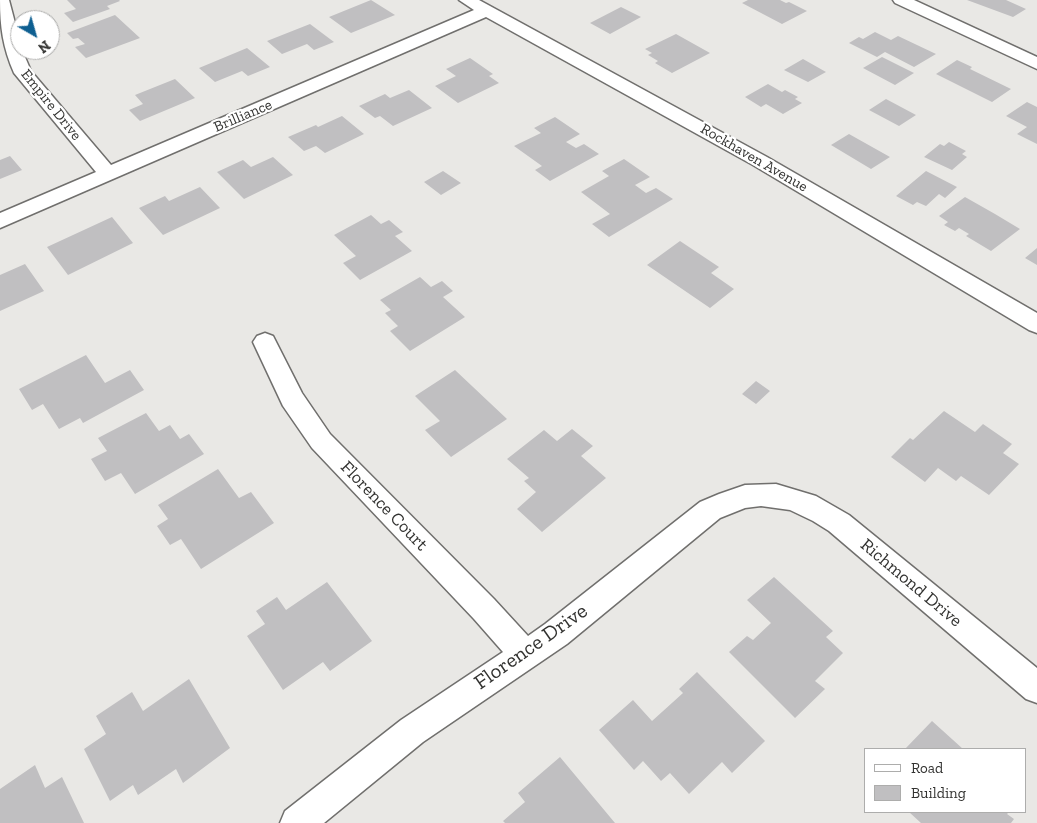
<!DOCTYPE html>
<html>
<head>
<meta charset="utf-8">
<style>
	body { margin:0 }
	#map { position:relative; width:1037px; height:823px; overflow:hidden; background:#e9e8e5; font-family:"Zilla Slab",serif }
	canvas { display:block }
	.legend { position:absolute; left:864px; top:748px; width:162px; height:65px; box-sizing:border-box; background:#fff; border:1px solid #adadac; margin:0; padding:6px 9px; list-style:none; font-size:15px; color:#323230 }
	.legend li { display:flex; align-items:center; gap:10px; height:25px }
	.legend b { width:25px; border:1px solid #adadac }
	.north { position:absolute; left:10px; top:10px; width:50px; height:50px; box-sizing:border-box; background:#fff; border:1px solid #adadac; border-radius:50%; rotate:142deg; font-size:14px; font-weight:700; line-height:20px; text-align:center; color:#323230 }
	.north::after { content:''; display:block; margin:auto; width:18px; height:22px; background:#0e5f91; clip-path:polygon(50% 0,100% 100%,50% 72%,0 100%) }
</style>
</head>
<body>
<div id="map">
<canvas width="1037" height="823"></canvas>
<ul class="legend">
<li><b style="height:6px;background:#fff"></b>Road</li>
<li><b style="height:14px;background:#c0bfc1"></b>Building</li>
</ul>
<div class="north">N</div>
</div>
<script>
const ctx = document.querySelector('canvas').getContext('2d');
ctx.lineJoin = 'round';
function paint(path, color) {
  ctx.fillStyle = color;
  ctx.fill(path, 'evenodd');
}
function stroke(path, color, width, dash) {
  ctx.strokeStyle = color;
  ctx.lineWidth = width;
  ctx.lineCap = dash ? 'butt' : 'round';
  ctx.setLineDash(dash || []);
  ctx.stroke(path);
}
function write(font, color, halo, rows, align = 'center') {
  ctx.font = font + ' "Zilla Slab",serif';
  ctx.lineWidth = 4.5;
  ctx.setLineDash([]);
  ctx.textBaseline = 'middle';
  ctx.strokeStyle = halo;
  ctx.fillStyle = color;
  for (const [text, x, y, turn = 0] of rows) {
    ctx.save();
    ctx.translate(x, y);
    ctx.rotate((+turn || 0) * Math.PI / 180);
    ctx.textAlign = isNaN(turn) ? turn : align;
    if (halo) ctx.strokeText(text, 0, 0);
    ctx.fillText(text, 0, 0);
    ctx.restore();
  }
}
paint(new Path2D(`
	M 67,0 L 119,0 L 120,1 L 107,6 L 110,9 L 73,22 L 64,13 L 76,9 Z
	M 371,0 L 395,15 L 351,33 L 329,17 Z
	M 748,0 L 780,0 L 786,3 L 789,2 L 807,11 L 782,24 L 742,3 Z
	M 967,0 L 1006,0 L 1026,9 L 1013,17 Z
	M 621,7 L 641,17 L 610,34 L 590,23 Z
	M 115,15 L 140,38 L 86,58 L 75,47 L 85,44 L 78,38 L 73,39 L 67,33 Z
	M 310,24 L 334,42 L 314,50 L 307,44 L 282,54 L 267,41 Z
	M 875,32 L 891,40 L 898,36 L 936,54 L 914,67 L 885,52 L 877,57 L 849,43 L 859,37 L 863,39 Z
	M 676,34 L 710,53 L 672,73 L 655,63 L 658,61 L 648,55 L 652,53 L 645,49 Z
	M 247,48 L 270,67 L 248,76 L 242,71 L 215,82 L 199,68 Z
	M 882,57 L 914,73 L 895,85 L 863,68 Z
	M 470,58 L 493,74 L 489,76 L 499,83 L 458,103 L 435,86 L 456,76 L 446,69 Z
	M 803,59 L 826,72 L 808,82 L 784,70 Z
	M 957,60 L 972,67 L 970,69 L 1011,89 L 992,102 L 936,74 Z
	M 175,79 L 195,98 L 140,121 L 129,110 L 143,104 L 135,95 Z
	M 768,84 L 782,92 L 785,90 L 798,97 L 795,99 L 802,103 L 783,114 L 766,104 L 761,107 L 745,97 Z
	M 409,90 L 432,108 L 393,126 L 380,116 L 375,118 L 359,106 L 385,94 L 390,98 Z
	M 886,99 L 916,115 L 899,126 L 869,110 Z
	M 1027,102 L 1037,107 L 1037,144 L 1017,134 L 1027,127 L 1006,116 Z
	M 342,116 L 364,134 L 325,153 L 316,146 L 304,151 L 288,137 L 316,125 L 318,127 Z
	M 555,117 L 580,134 L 566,142 L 576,148 L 584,144 L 599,154 L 550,181 L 535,170 L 542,166 L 514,146 L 541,133 L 534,128 Z
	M 849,134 L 890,157 L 871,169 L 831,145 Z
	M 949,142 L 966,151 L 962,154 L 967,157 L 952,170 L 924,157 L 940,144 L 944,146 Z
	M 10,156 L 22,170 L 0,179 L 0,160 Z
	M 273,157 L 293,175 L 244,199 L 217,172 L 243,160 L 251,167 Z
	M 624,159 L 650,177 L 635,185 L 646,193 L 656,188 L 673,199 L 609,237 L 592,224 L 610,214 L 581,192 L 609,176 L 602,171 Z
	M 443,171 L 461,183 L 441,195 L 424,182 Z
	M 926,171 L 957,187 L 945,198 L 939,194 L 926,206 L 917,202 L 913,205 L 896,196 Z
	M 200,187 L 220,208 L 163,235 L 139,208 L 165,196 L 169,201 Z
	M 965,197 L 995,214 L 1020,229 L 991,251 L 966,236 L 969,234 L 959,228 L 955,231 L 944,225 L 948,222 L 939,216 Z
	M 371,215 L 381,224 L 389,220 L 403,232 L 395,236 L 412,251 L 360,280 L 343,263 L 356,256 L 334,235 Z
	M 112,217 L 133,243 L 68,275 L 47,247 Z
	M 680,241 L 719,267 L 711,273 L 734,289 L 710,308 L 647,265 Z
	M 1037,248 L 1037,265 L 1025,258 Z
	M 25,264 L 44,291 L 0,311 L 0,275 Z
	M 420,277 L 431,287 L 442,281 L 453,291 L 443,297 L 465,317 L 410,351 L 390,331 L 398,326 L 385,313 L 391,310 L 380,300 Z
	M 86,355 L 105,383 L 130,370 L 144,390 L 83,423 L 80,418 L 59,429 L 43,404 L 32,410 L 19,389 Z
	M 455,370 L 507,419 L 451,457 L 425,430 L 440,421 L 415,396 Z
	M 756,381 L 770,391 L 756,404 L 742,394 Z
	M 944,411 L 975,432 L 983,424 L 1012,444 L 1003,453 L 1019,464 L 989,495 L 961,476 L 956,481 L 938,468 L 925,482 L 891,457 L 910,438 L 913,440 Z
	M 146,413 L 159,431 L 170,425 L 180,439 L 189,434 L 204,454 L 135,494 L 121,473 L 105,481 L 91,459 L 107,451 L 98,438 Z
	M 572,429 L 593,446 L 581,456 L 606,478 L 542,532 L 517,509 L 536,492 L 524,481 L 529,478 L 507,459 L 544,430 L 557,441 Z
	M 218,469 L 239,498 L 251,492 L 274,523 L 201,569 L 181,539 L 170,545 L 157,526 L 168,519 L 158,505 Z
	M 774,577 L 833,631 L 826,637 L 843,653 L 815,681 L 825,689 L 795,718 L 729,652 L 747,636 L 753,640 L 771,623 L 747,600 Z
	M 327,582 L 372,641 L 330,671 L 323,662 L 283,690 L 247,636 L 265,624 L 256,611 L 277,597 L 286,610 Z
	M 697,672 L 765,741 L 732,773 L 722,762 L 689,794 L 670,773 L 661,781 L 643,761 L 634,770 L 599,730 L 633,700 L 652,721 L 683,693 L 679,689 Z
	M 189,679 L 230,748 L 183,783 L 176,769 L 138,795 L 133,785 L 110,801 L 84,749 L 106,734 L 96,716 L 132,692 L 143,711 Z
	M 932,721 L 963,749 L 905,749 Z
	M 560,757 L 615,823 L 505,823 L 503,821 L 525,802 L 518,793 Z
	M 35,765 L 45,788 L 62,777 L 84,823 L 0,823 L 0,789 Z
	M 909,812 L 1009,812 L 1007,814 L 1014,819 L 1011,823 L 921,823 Z`), '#c0bfc1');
const minor = new Path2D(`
	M 0,0 L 9,0 L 20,42 L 20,50 L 22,50 L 31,71 L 111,165 L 474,10 L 459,0 L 479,0 L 767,157 L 1037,313 L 1037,333 L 1029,330 L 753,165 L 486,17 L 0,228 L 0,213 L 96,172 L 14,73 C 3,48 0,27 0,0 Z
	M 893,0 L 914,0 L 1037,57 L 1037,69 L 895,3 Z
	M 265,333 L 273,336 L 302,393 L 330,434 L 494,599 L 528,636 L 545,624 L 700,502 L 719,494 L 745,485 L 776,484 L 816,496 L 849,515 L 1037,668 L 1037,703 L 1026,699 L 829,531 L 813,521 L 790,510 L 761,506 L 745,508 L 720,518 L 567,644 L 423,742 L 324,823 L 280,823 L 285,811 L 401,720 L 503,652 L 474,619 L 312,448 L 283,406 L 253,342 L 257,336 Z`);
stroke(minor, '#706f6d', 3);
paint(minor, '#fff');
write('15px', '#323230', '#fff', [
	["Empire Drive",51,105,51],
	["Brilliance",243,116,-23],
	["Rockhaven Avenue",754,158,30]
]);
write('18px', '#323230', '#fff', [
	["Florence Court",384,506,46],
	["Richmond Drive",911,583,40]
]);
write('21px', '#323230', '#fff', [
	["Florence Drive",531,647,-35]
]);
</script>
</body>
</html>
